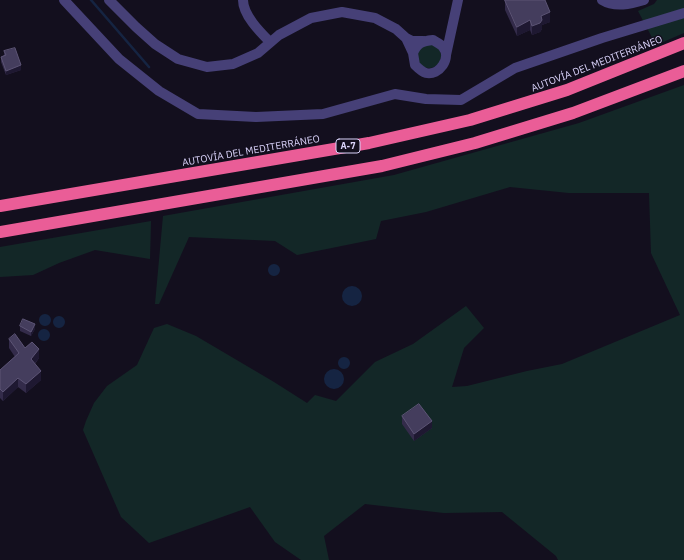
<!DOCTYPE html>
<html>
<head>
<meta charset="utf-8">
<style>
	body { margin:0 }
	canvas { display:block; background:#130f1e }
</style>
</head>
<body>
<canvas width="684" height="560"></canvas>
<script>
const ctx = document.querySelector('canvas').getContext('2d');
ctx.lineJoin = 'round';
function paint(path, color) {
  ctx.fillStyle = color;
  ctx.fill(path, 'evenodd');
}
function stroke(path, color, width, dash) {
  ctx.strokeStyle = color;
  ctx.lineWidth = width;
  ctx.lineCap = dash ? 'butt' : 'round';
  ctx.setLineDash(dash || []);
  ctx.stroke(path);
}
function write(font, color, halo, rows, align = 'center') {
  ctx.font = font + ' "IBM Plex Sans",sans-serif';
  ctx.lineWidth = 3;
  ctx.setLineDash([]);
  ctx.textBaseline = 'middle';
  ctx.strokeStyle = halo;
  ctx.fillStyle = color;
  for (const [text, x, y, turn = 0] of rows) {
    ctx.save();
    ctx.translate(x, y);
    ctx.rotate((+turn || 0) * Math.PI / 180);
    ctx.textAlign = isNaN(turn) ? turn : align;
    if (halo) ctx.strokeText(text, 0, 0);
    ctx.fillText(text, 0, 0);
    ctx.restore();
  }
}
paint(new Path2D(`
	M 657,0 L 684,0 L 684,33 L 656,45 L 638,11 L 654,4 Z
	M417 56a12 12 0 1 1 24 0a12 12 0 1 1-24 0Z
	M 684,85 L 684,560 L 558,560 L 556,556 L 502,512 L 444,513 L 365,504 L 324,536 L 329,560 L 301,560 L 275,542 L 250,507 L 149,543 L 121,517 L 83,430 L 86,421 L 94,403 L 107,386 L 137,365 L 154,328 L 167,324 L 196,336 L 274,382 L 307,403 L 315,395 L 336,401 L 375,362 L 413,344 L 466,306 L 484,328 L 464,348 L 452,387 L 467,386 L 527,371 L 562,364 L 680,315 L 651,253 L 649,193 L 569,193 L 510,187 L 426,212 L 381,221 L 376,239 L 297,255 L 275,241 L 189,237 L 159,304 L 155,304 L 163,216 L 394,175 L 579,123 Z
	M 151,221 L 150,259 L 95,250 L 59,263 L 33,275 L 0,277 L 0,247 Z`), '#132727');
paint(new Path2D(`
	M268 270a6 6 0 1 1 12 0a6 6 0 1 1-12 0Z
	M342 296a10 10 0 1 1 20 0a10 10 0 1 1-20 0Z
	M39 320a6 6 0 1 1 12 0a6 6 0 1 1-12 0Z
	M53 322a6 6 0 1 1 12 0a6 6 0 1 1-12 0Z
	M38 335a6 6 0 1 1 12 0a6 6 0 1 1-12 0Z
	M338 363a6 6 0 1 1 12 0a6 6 0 1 1-12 0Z
	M324 379a10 10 0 1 1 20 0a10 10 0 1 1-20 0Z`), '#152442');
stroke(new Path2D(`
	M 91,0 L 149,67`), '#152442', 2.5);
stroke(new Path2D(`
	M 64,0 L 119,59 L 159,91 L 198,114 L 256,117 L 323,114 L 395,94 L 426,99 L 461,100 L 515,68 L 602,38 L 684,13
	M 109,0 L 136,27 L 155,44 L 178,59 L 207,67 L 233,64 L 258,53 L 279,35 L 311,18 L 342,12 L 375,18 L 396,29 L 406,38 L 412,41 L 423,41
	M 243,0 C 243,15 260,32 270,42
	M 602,0 C 615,8 631,4 644,0
	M 406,38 L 413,53 L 415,65 C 418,68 422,72 426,73 C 439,76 452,58 443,47 C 441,44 436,42 433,40 C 422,41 417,43 413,53
	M 446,55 L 458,0`), '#464077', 10);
stroke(new Path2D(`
	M 0,206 L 369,143 L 470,120 L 567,90 L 684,43
	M 0,232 L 382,166 L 475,143 L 573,113 L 684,71`), '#ea5d97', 12);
paint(new Path2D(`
	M 505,0 L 550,22 L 542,25 L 542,29 L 540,32 L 532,35 L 530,30 L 517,36 L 505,10 Z
	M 4,51 L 21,70 L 6,75 L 1,62 L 1,57 L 4,55 Z
	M 20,326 L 35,329 L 31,336 L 20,331 Z
	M 9,339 L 25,348 L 39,358 L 35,364 L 41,380 L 26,393 L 18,387 L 3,401 L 0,398 L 0,370 L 15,357 L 9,348 Z
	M 402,416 L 432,428 L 414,441 L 402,424 Z`), '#332b4a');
paint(new Path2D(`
	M 550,12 L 550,22 L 542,25 L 542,29 L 540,32 L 532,35 L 532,26 L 541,16 Z
	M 530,20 L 530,30 L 517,36 L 517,27 Z
	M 21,65 L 21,70 L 6,75 L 6,71 Z
	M 35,324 L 35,329 L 31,336 L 31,332 Z
	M 39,349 L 39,358 L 31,368 L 31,359 Z
	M 41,371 L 41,380 L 26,393 L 26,384 Z
	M 18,378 L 18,387 L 3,401 L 3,392 Z
	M 432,421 L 432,428 L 414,441 L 414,434 Z`), '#1e1831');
const building = new Path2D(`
	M 505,0 L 545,0 L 550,12 L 541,16 L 542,20 L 540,23 L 532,26 L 530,20 L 517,27 Z
	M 15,48 L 21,65 L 6,71 L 1,57 L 6,55 L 4,51 Z
	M 23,319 L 35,324 L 31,332 L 20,326 Z
	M 15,334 L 25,348 L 32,342 L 39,349 L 31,359 L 41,371 L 26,384 L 18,378 L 3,392 L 0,389 L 0,370 L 19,353 L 9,339 Z
	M 419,404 L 432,421 L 414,434 L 402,416 Z`);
paint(building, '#443d5d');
stroke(building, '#5c5475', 1);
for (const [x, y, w] of [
	[348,146,24]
]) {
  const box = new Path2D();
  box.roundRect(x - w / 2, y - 7, w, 14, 3);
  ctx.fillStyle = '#130f1e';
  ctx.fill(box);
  stroke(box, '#d9d2f9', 1);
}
write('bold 9px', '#d9d2f9', null, [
	["A-7",348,146]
]);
write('10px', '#d9d2f9', '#130f1e', [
	["AUTOVÍA DEL MEDITERRÁNEO",597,64,-21],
	["AUTOVÍA DEL MEDITERRÁNEO",251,151,-10]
]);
</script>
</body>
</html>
